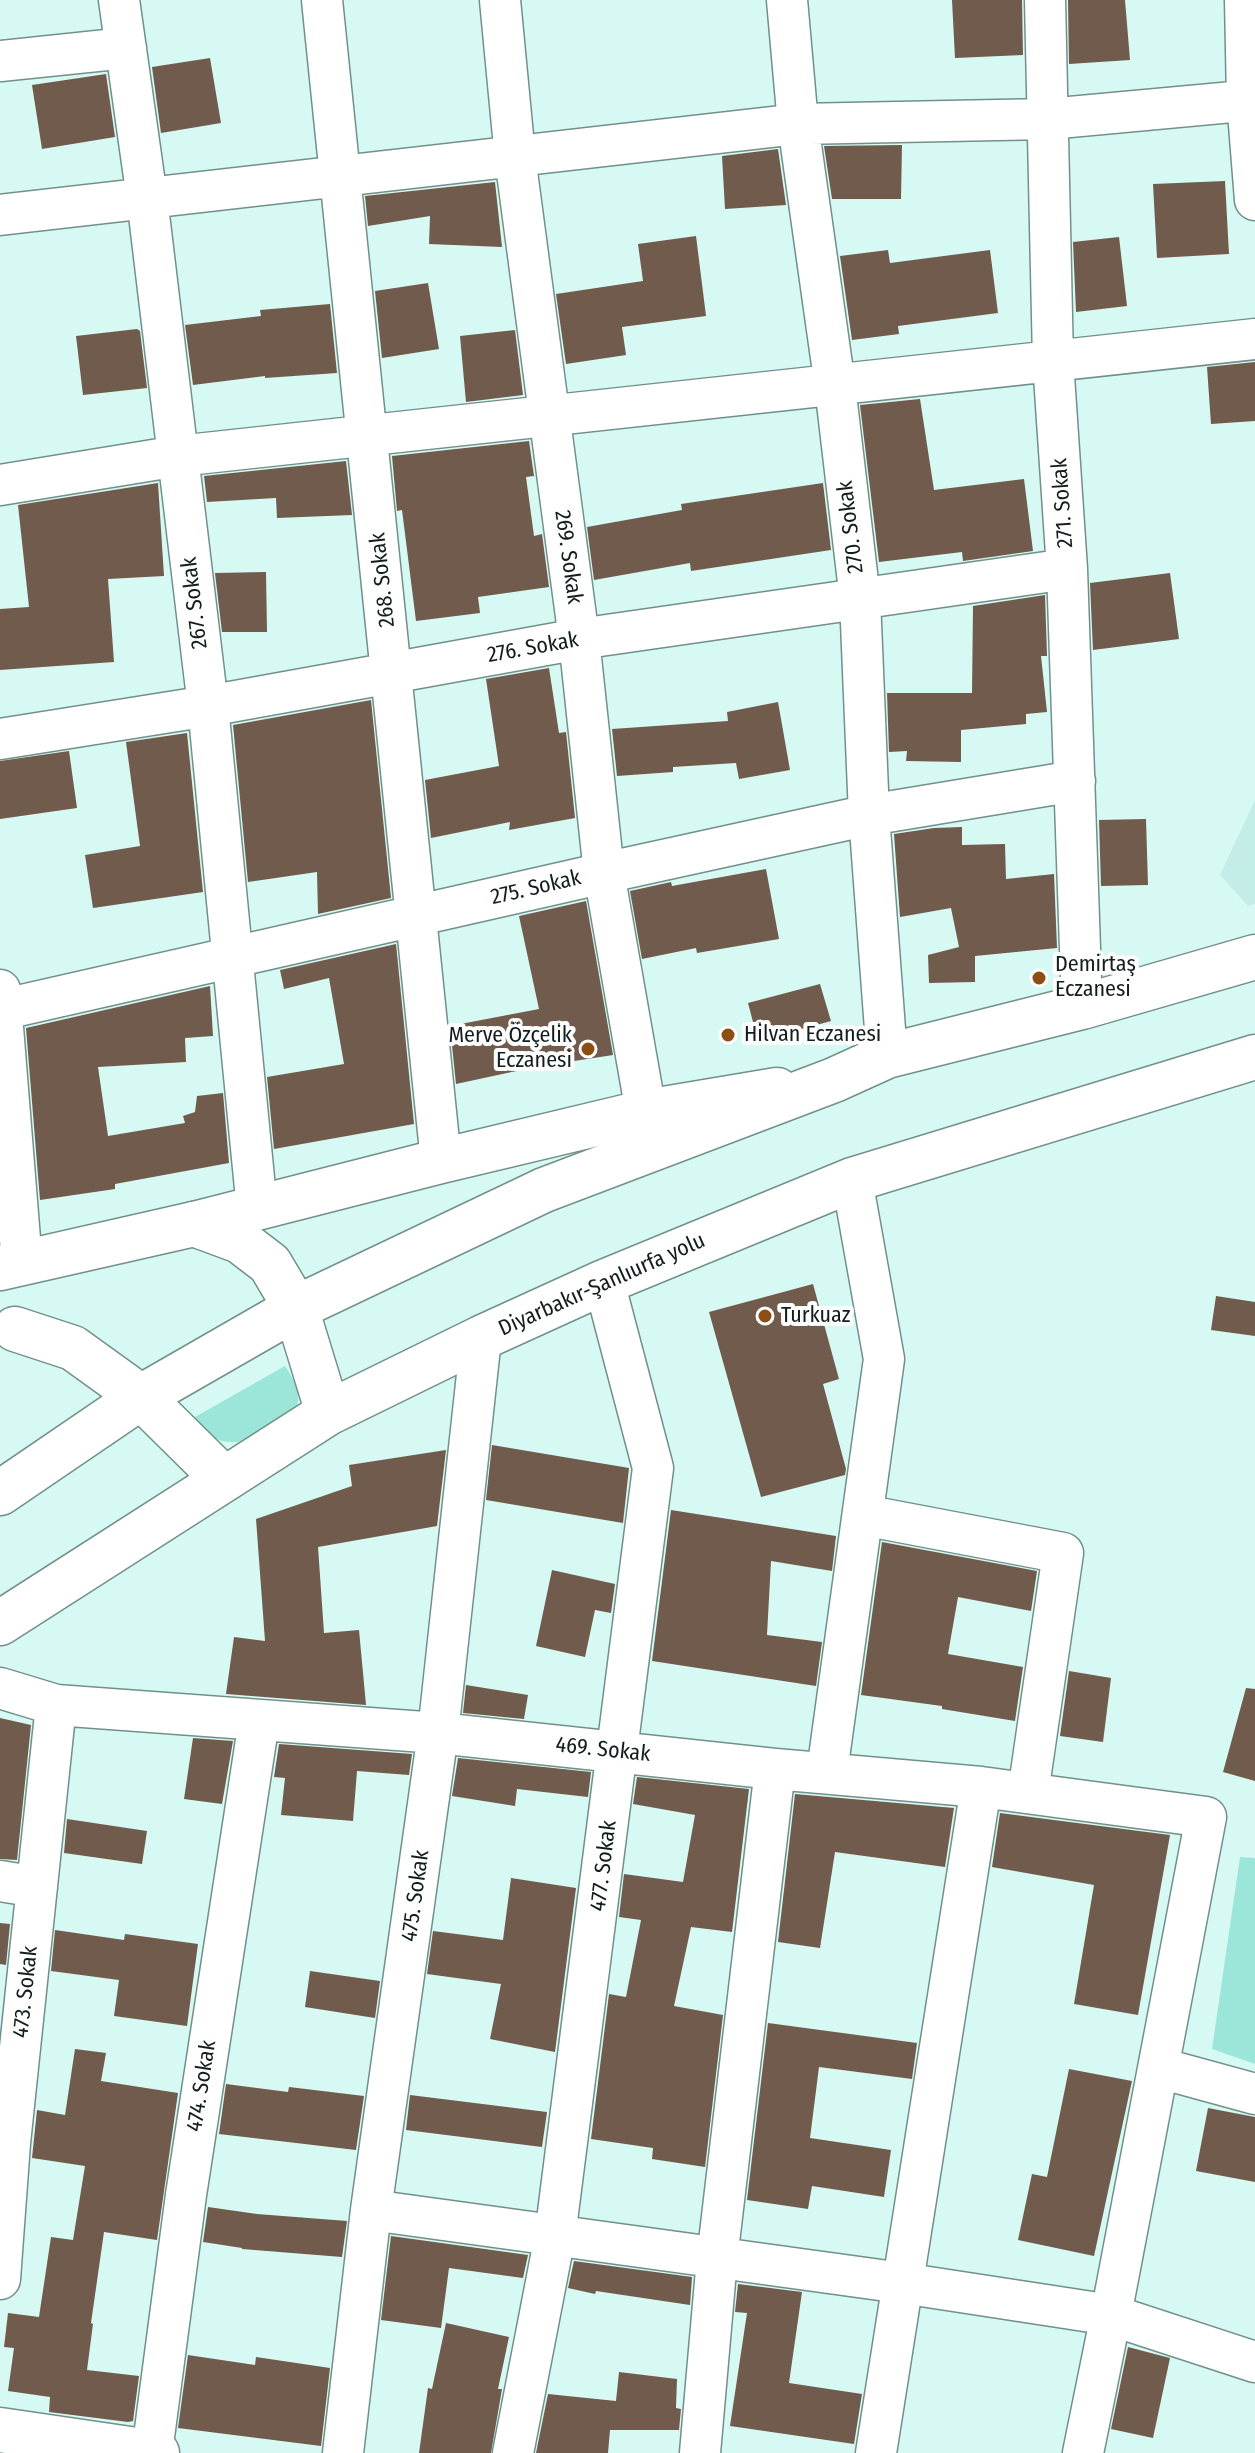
<!DOCTYPE html>
<html>
<head>
<meta charset="utf-8">
<style>
	body { margin:0 }
	canvas { display:block; background:#d7f9f3 }
</style>
</head>
<body>
<canvas width="1255" height="2453"></canvas>
<script>
const ctx = document.querySelector('canvas').getContext('2d');
ctx.lineJoin = 'round';
function paint(path, color) {
  ctx.fillStyle = color;
  ctx.fill(path, 'evenodd');
}
function stroke(path, color, width, dash) {
  ctx.strokeStyle = color;
  ctx.lineWidth = width;
  ctx.lineCap = dash ? 'butt' : 'round';
  ctx.setLineDash(dash || []);
  ctx.stroke(path);
}
function write(font, color, halo, rows, align = 'center') {
  ctx.font = font + ' "Fira Sans Condensed",sans-serif';
  ctx.lineWidth = 8;
  ctx.setLineDash([]);
  ctx.textBaseline = 'middle';
  ctx.strokeStyle = halo;
  ctx.fillStyle = color;
  for (const [text, x, y, turn = 0] of rows) {
    ctx.save();
    ctx.translate(x, y);
    ctx.rotate((+turn || 0) * Math.PI / 180);
    ctx.textAlign = isNaN(turn) ? turn : align;
    if (halo) ctx.strokeText(text, 0, 0);
    ctx.fillText(text, 0, 0);
    ctx.restore();
  }
}
paint(new Path2D(`
	M 1255,800 L 1255,904 L 1248,906 L 1220,875 Z`), '#c3ede6');
paint(new Path2D(`
	M 285,1366 C 292,1377 302,1392 297,1406 C 289,1430 239,1450 217,1439 C 208,1434 201,1425 195,1417 Z
	M 1240,1857 L 1255,1858 L 1255,2064 L 1212,2049 Z`), '#9be5d9');
paint(new Path2D(`
	M 952,0 L 1022,0 L 1023,55 L 955,58 Z
	M 1068,0 L 1125,0 L 1130,60 L 1069,64 Z
	M 210,58 L 221,123 L 161,133 L 152,67 Z
	M 106,74 L 115,137 L 42,149 L 32,85 Z
	M 902,145 L 901,199 L 832,199 L 824,146 Z
	M 778,149 L 786,205 L 725,209 L 722,156 Z
	M 1225,181 L 1229,254 L 1157,258 L 1153,184 Z
	M 495,182 L 502,247 L 429,244 L 430,216 L 368,226 L 365,196 Z
	M 696,236 L 706,316 L 622,327 L 626,355 L 566,364 L 556,294 L 643,281 L 638,244 Z
	M 1119,237 L 1127,306 L 1076,312 L 1073,242 Z
	M 888,250 L 890,263 L 990,250 L 998,313 L 898,326 L 899,334 L 852,340 L 840,256 Z
	M 428,283 L 439,349 L 382,358 L 375,291 Z
	M 330,304 L 337,373 L 265,378 L 265,376 L 193,385 L 185,325 L 261,316 L 260,310 Z
	M 137,329 L 140,331 L 147,388 L 83,395 L 76,336 Z
	M 515,330 L 523,395 L 466,402 L 460,336 Z
	M 1255,362 L 1255,421 L 1211,424 L 1207,367 Z
	M 920,399 L 934,490 L 1024,479 L 1033,551 L 963,561 L 962,552 L 879,562 L 860,405 Z
	M 529,441 L 534,476 L 526,477 L 534,536 L 542,534 L 549,587 L 478,597 L 480,613 L 416,621 L 402,510 L 397,511 L 392,456 Z
	M 346,461 L 352,515 L 277,518 L 276,498 L 207,502 L 204,476 Z
	M 158,483 L 164,576 L 108,579 L 114,662 L 0,670 L 0,609 L 29,607 L 18,505 Z
	M 823,483 L 831,550 L 691,571 L 690,563 L 594,580 L 587,527 L 682,510 L 681,504 Z
	M 266,572 L 267,632 L 222,632 L 215,573 Z
	M 1170,573 L 1179,639 L 1093,650 L 1090,583 Z
	M 1045,595 L 1047,656 L 1041,656 L 1047,712 L 1026,714 L 1026,724 L 961,730 L 961,762 L 906,761 L 907,751 L 889,752 L 887,693 L 972,693 L 973,606 Z
	M 549,668 L 559,733 L 566,732 L 575,818 L 509,830 L 510,822 L 431,838 L 425,780 L 499,766 L 486,679 Z
	M 371,700 L 391,898 L 318,914 L 317,872 L 248,882 L 233,725 Z
	M 778,702 L 790,770 L 739,779 L 736,763 L 673,767 L 673,772 L 617,776 L 612,729 L 728,721 L 727,712 Z
	M 187,733 L 203,892 L 93,908 L 85,855 L 140,846 L 126,742 Z
	M 69,751 L 77,808 L 0,819 L 0,761 Z
	M 1146,819 L 1148,885 L 1101,886 L 1099,820 Z
	M 962,827 L 962,845 L 1005,844 L 1006,879 L 1054,874 L 1057,948 L 975,956 L 975,982 L 929,983 L 928,955 L 959,947 L 951,908 L 900,917 L 894,834 L 934,828 Z
	M 766,869 L 779,939 L 697,953 L 696,948 L 642,959 L 630,891 L 671,882 L 672,886 Z
	M 586,901 L 613,1055 L 535,1067 L 456,1084 L 450,1026 L 539,1009 L 519,916 Z
	M 396,944 L 414,1124 L 274,1149 L 267,1077 L 344,1064 L 329,978 L 284,989 L 280,970 Z
	M 820,984 L 831,1021 L 758,1041 L 748,1003 Z
	M 210,986 L 213,1036 L 185,1038 L 186,1062 L 98,1067 L 108,1136 L 185,1123 L 183,1116 L 195,1112 L 197,1096 L 223,1093 L 229,1163 L 115,1184 L 115,1189 L 40,1200 L 26,1028 Z
	M 813,1284 L 839,1379 L 823,1384 L 846,1469 L 845,1475 L 761,1497 L 709,1312 Z
	M 1216,1296 L 1255,1302 L 1255,1336 L 1211,1330 Z
	M 492,1445 L 629,1468 L 623,1523 L 486,1500 Z
	M 446,1450 L 437,1526 L 318,1547 L 324,1633 L 359,1630 L 366,1705 L 226,1694 L 234,1637 L 265,1641 L 256,1519 L 352,1486 L 349,1465 Z
	M 671,1510 L 836,1536 L 832,1571 L 771,1561 L 767,1635 L 822,1642 L 816,1686 L 652,1661 Z
	M 882,1542 L 1037,1571 L 1031,1611 L 958,1597 L 948,1654 L 1023,1667 L 1015,1721 L 942,1709 L 942,1706 L 861,1695 Z
	M 552,1570 L 615,1584 L 611,1613 L 595,1610 L 585,1657 L 536,1646 Z
	M 1069,1671 L 1111,1678 L 1103,1742 L 1060,1736 Z
	M 466,1685 L 528,1695 L 524,1719 L 463,1713 Z
	M 1246,1688 L 1255,1689 L 1255,1781 L 1223,1772 Z
	M 0,1718 L 31,1725 L 17,1860 L 0,1859 Z
	M 193,1738 L 233,1741 L 222,1804 L 184,1799 Z
	M 279,1744 L 412,1754 L 409,1775 L 357,1771 L 353,1821 L 281,1815 L 285,1778 L 274,1777 Z
	M 458,1758 L 591,1772 L 588,1797 L 517,1789 L 515,1806 L 452,1796 Z
	M 637,1777 L 749,1789 L 732,1932 L 691,1927 L 674,2006 L 723,2015 L 705,2167 L 652,2159 L 653,2148 L 591,2139 L 609,1994 L 626,1997 L 641,1920 L 619,1917 L 624,1874 L 683,1882 L 695,1815 L 633,1804 Z
	M 795,1794 L 954,1808 L 945,1867 L 835,1852 L 820,1948 L 778,1942 Z
	M 1000,1813 L 1170,1835 L 1138,2015 L 1074,2004 L 1094,1885 L 992,1867 Z
	M 67,1819 L 147,1831 L 142,1864 L 64,1853 Z
	M 511,1878 L 576,1888 L 555,2052 L 490,2039 L 501,1984 L 427,1974 L 433,1931 L 503,1940 Z
	M 0,1923 L 10,1924 L 6,1965 L 0,1964 Z
	M 55,1930 L 124,1940 L 125,1934 L 198,1944 L 187,2026 L 114,2016 L 119,1980 L 51,1971 Z
	M 310,1971 L 380,1981 L 375,2018 L 305,2007 Z
	M 768,2023 L 917,2043 L 912,2079 L 819,2067 L 810,2138 L 891,2150 L 884,2197 L 812,2186 L 808,2209 L 747,2200 Z
	M 75,2049 L 106,2053 L 101,2081 L 178,2093 L 157,2240 L 104,2232 L 91,2323 L 93,2324 L 87,2370 L 139,2376 L 133,2421 L 128,2422 L 49,2412 L 50,2397 L 8,2391 L 14,2348 L 4,2347 L 8,2313 L 39,2317 L 51,2237 L 73,2240 L 85,2166 L 32,2158 L 37,2110 L 65,2115 Z
	M 1069,2069 L 1132,2081 L 1094,2256 L 1018,2240 L 1032,2174 L 1047,2177 Z
	M 226,2084 L 288,2092 L 289,2087 L 364,2096 L 356,2150 L 219,2134 Z
	M 410,2095 L 547,2112 L 542,2147 L 406,2130 Z
	M 1208,2108 L 1255,2117 L 1255,2182 L 1196,2171 Z
	M 208,2207 L 257,2214 L 347,2221 L 342,2257 L 242,2249 L 242,2248 L 203,2242 Z
	M 391,2236 L 528,2255 L 523,2278 L 449,2268 L 441,2328 L 381,2320 Z
	M 574,2261 L 692,2277 L 690,2305 L 596,2291 L 595,2294 L 568,2288 Z
	M 738,2284 L 802,2292 L 789,2383 L 862,2394 L 854,2444 L 730,2426 L 747,2313 L 735,2312 Z
	M 446,2323 L 509,2337 L 498,2389 L 502,2389 L 491,2453 L 419,2453 L 428,2388 L 432,2389 Z
	M 1128,2347 L 1170,2358 L 1153,2438 L 1111,2429 Z
	M 188,2355 L 255,2365 L 256,2357 L 330,2368 L 321,2446 L 178,2428 Z
	M 619,2372 L 677,2379 L 676,2408 L 681,2409 L 679,2430 L 610,2430 L 608,2453 L 536,2453 L 548,2394 L 616,2401 Z`), '#705b4d');
const minor = new Path2D(`
	M 119,0 L 147,198 L 208,706 L 257,1209
	M 322,0 L 441,1161
	M 500,0 L 515,157 L 579,639 L 604,873 L 646,1112
	M 787,0 L 798,124 L 835,386 L 860,599 L 869,815 L 887,1056
	M 1045,0 L 1053,361 L 1067,569 L 1082,1007
	M 1245,0 L 1247,100 L 1255,200
	M 0,61 L 126,48
	M 0,215 L 798,124 L 1048,119 L 1255,100
	M 0,485 L 178,456 L 1255,339
	M 0,739 L 208,706 L 579,639 L 1067,569
	M 0,990 L 22,1264
	M 0,1010 L 604,873 L 869,815 L 1075,781
	M 863,1515 L 1063,1553 L 1028,1793
	M 0,1688 L 56,1705 L 438,1733 L 775,1769 L 981,1787 L 1206,1817 L 1111,2315 L 902,2283 L 371,2210
	M 827,1772 L 884,1359 L 852,1180
	M 0,1881 L 37,1887
	M 1160,2068 L 1255,2094
	M 0,2279 L 10,2143 L 56,1705
	M 152,2452 L 186,2195 L 259,1721
	M 343,2453 L 371,2210 L 438,1733 L 481,1338
	M 513,2453 L 555,2236 L 653,1468 L 604,1282
	M 700,2453 L 717,2259 L 775,1769
	M 876,2453 L 981,1787
	M 1083,2453 L 1111,2315 L 1255,2362`);
const tertiary = new Path2D(`
	M 0,2430 L 157,2453`);
const secondary = new Path2D(`
	M 0,1268 L 194,1224 L 441,1161 L 646,1112 L 777,1090`);
const trunk = new Path2D(`
	M 194,1224 L 240,1241 L 270,1264 L 296,1308 L 328,1413
	M 15,1329 L 73,1348 L 141,1397 L 224,1479
	M 0,1493 L 141,1397 L 296,1308 L 544,1190 L 834,1080 L 887,1056 L 1082,1007 L 1255,957
	M 0,1623 L 328,1413 L 481,1338 L 604,1282 L 852,1180 L 1255,1057`);
stroke(minor, '#72908b', 43);
stroke(tertiary, '#72908b', 47);
stroke(secondary, '#72908b', 47);
stroke(trunk, '#72908b', 47);
stroke(minor, '#fff', 40);
stroke(tertiary, '#fff', 44);
stroke(secondary, '#fff', 44);
stroke(trunk, '#fff', 44);
for (const [x, y, r, color] of [
	[1039,978,8,"#8d4e14"],
	[728,1035,8,"#8d4e14"],
	[588,1049,8,"#8d4e14"],
	[765,1316,8,"#8d4e14"]
]) {
  const dot = new Path2D();
  dot.arc(x, y, r, 0, 2 * Math.PI);
  ctx.fillStyle = color;
  ctx.fill(dot);
  stroke(dot, '#fefefe', 3);
}
write('22px', '#111e1c', '#fefefe', [
	["271. Sokak",1063,503,-94],
	["270. Sokak",851,527,-97],
	["269. Sokak",568,557,82],
	["268. Sokak",383,580,-96],
	["267. Sokak",195,603,-97],
	["276. Sokak",533,648,-10],
	["275. Sokak",536,888,-13],
	["Diyarbakır-Şanlıurfa yolu",602,1285,-24],
	["469. Sokak",603,1750,6],
	["477. Sokak",604,1866,-83],
	["475. Sokak",416,1896,-82],
	["473. Sokak",26,1992,-84],
	["474. Sokak",202,2086,-81]
]);
write('22px', '#111e1c', '#fefefe', [
	["Demirtaş",1055,965],
	["Eczanesi",1055,990],
	["Hilvan Eczanesi",744,1035],
	["Merve Özçelik",572,1036,"right"],
	["Eczanesi",572,1061,"right"],
	["Turkuaz",781,1316]
], 'left');
</script>
</body>
</html>
